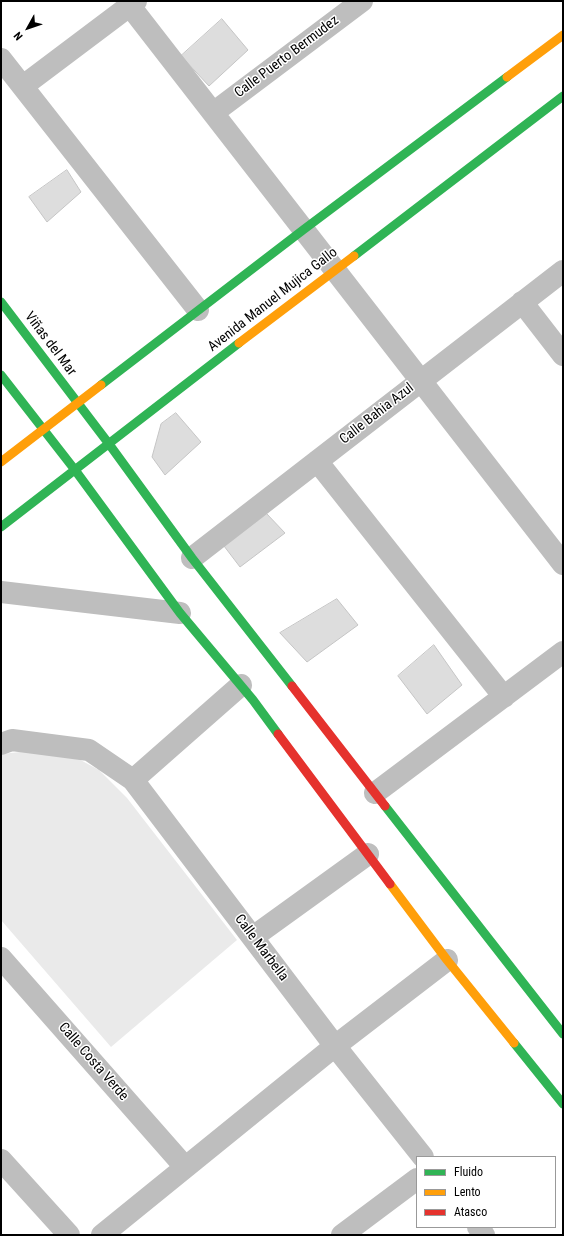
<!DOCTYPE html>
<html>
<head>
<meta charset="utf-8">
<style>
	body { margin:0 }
	#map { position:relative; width:564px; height:1236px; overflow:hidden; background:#fff; font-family:"Roboto Condensed",sans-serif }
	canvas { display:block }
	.frame { position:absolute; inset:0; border:2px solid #000; pointer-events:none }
	.legend { position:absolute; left:416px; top:1156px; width:140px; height:72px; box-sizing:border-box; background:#fff; border:1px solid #999; margin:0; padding:5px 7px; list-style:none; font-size:12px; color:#000 }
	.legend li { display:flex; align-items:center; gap:8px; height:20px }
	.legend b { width:20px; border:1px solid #999 }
	.north { position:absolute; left:8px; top:8px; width:40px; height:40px; -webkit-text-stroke:3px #fff; paint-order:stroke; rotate:230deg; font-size:11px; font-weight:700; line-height:16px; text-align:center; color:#000 }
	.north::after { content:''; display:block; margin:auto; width:14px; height:18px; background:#000; clip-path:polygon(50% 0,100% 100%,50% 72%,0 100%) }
</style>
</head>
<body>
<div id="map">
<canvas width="564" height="1236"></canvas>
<div class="frame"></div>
<ul class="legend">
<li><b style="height:5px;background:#30b455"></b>Fluido</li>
<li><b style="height:5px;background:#ff9f0a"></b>Lento</li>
<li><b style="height:5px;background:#e5322d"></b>Atasco</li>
</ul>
<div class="north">N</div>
</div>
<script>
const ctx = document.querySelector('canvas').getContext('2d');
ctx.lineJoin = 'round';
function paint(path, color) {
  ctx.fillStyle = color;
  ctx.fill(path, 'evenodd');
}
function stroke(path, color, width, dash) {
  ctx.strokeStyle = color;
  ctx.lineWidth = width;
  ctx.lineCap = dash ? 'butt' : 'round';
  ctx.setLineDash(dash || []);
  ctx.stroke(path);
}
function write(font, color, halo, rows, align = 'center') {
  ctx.font = font + ' "Roboto Condensed",sans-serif';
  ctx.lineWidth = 3;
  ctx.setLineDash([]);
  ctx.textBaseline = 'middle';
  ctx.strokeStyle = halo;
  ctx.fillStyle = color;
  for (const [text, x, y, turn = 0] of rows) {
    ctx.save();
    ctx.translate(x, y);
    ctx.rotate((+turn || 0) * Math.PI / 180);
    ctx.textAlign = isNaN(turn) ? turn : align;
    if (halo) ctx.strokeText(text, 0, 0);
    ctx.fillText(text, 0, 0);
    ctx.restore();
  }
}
paint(new Path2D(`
	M 39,750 L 73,756 L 99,770 L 127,798 L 237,940 L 111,1047 L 1,920 L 1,754 Z`), '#eaeaea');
const building = new Path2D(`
	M 222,19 L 248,50 L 209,86 L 181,56 Z
	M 67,170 L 81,192 L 47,222 L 29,197 Z
	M 176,413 L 201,442 L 165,475 L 152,457 L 161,424 Z
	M 266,513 L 285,533 L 240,567 L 224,546 Z
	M 337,599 L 358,625 L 307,662 L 280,633 Z
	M 434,645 L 462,685 L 427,714 L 398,676 Z`);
paint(building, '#ddd');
stroke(building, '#c5c5c5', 1);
stroke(new Path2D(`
	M 130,6 L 563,564
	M 1,59 L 198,310
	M 23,86 L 136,1
	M 213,113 L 362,1
	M 522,302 L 563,355
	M 317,461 L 504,697
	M 192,558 L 563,271
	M 1,592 L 180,613
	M 1,744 L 12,740 L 89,750 L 133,780 L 335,1046 L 423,1157
	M 133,780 L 241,685
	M 375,793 L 563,652
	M 253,937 L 368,854
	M 1,958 L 185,1167
	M 1,1160 L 69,1235
	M 478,1227 L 484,1235
	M 102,1235 L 335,1046 L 447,960
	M 342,1235 L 417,1179`), '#bebebe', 22);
stroke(new Path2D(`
	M 354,256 L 563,96
	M 1,302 L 109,444 L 192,558 L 292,686
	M 1,375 L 75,470 L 180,613 L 253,700 L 278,734
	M 101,385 L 303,230 L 507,77
	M 1,527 L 239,343
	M 385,806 L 563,1034
	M 514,1043 L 563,1104`), '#30b455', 9);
stroke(new Path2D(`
	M 507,77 L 563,35
	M 239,343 L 354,256
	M 1,462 L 101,385
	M 390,884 L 447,960 L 514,1043`), '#ff9f0a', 9);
stroke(new Path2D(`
	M 292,686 L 385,806
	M 278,734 L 390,884`), '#e5322d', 9);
write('14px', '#000', '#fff', [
	["Calle Puerto Bermudez",287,57,-37],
	["Avenida Manuel Mujica Gallo",273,300,-38],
	["Viñas del Mar",50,344,53],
	["Calle Bahia Azul",377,414,-38],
	["Calle Marbella",261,948,53],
	["Calle Costa Verde",93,1062,49]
]);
</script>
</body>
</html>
